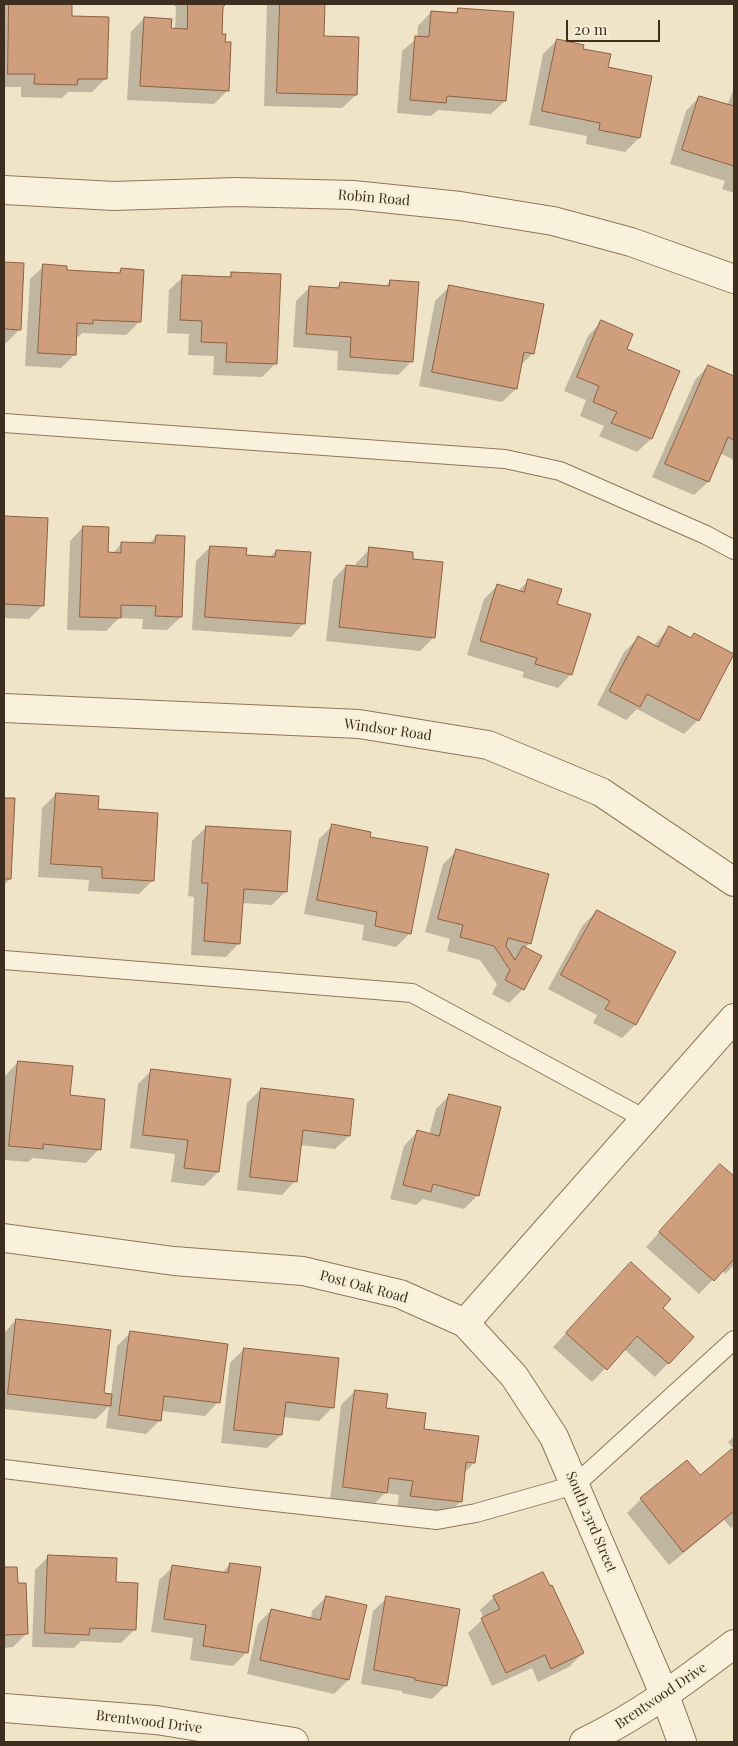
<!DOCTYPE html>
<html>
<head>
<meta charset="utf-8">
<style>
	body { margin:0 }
	#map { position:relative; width:738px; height:1746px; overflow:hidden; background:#f0e4c8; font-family:"Playfair Display",serif }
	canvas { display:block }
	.frame { position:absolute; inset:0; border:5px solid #3d2e20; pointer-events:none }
	.scale { position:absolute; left:566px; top:20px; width:94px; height:22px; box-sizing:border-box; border:2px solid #3d2e20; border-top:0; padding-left:6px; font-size:15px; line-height:18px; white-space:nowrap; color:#3d2e20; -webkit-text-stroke:4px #f7eed8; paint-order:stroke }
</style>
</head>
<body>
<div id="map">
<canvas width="738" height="1746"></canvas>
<div class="frame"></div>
<div class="scale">20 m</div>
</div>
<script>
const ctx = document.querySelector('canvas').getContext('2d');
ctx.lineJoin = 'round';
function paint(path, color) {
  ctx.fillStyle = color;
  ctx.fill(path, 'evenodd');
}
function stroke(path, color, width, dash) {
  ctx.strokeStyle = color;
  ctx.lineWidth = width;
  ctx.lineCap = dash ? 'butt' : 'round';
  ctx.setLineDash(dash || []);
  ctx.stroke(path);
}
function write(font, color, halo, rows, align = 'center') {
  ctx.font = font + ' "Playfair Display",serif';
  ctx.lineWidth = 4.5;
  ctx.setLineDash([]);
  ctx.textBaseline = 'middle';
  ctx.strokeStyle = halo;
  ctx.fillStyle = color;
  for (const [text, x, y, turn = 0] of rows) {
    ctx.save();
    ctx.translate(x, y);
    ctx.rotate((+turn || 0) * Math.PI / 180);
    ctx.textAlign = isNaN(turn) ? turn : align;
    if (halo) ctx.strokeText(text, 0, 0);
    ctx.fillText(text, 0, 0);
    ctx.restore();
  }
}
paint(new Path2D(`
	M 4,4 L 71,4 L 71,17 L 106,78 L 92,92 L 68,92 L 62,98 L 21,97 L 21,87 L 4,87 Z
	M 173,4 L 226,4 L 222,7 L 221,35 L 228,90 L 214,104 L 127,100 L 131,32 L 144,18 L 170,29 L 175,30 L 176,7 Z
	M 267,4 L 324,4 L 323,38 L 356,95 L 342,108 L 264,106 Z
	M 459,9 L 505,101 L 491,114 L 438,110 L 431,116 L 397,113 L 402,51 L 417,38 L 418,26 L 431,12 L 453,14 Z
	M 557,40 L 582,50 L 607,68 L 650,77 L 639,138 L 625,152 L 586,144 L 587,136 L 529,125 L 543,54 Z
	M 734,88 L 734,193 L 722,189 L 725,181 L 670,164 L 686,111 L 699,97 L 727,106 Z
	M 4,263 L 23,264 L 20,329 L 6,343 L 4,343 Z
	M 44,266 L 65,271 L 117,274 L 121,270 L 140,321 L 126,335 L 82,333 L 78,337 L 76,337 L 75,354 L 61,368 L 25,366 L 30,279 Z
	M 232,273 L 276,363 L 262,377 L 213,375 L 214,356 L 188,355 L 189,334 L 167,333 L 169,290 L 183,277 L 227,279 Z
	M 390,281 L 412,361 L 398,375 L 337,370 L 338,351 L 293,347 L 296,301 L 310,287 L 335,289 L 340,284 L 385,287 Z
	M 449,287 L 533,353 L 520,366 L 516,389 L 502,402 L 419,386 L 435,301 Z
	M 601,322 L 625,349 L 679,372 L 651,439 L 637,452 L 599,436 L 604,426 L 580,416 L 586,400 L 564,391 L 588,336 Z
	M 708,366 L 734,378 L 734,460 L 720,453 L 708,482 L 694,495 L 652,477 L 695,380 Z
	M 4,517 L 47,519 L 43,605 L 29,619 L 4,618 Z
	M 83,527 L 107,554 L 112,554 L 122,543 L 149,544 L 156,536 L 181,617 L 167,630 L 142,629 L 143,619 L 119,618 L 106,631 L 67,630 L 70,541 Z
	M 210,547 L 245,556 L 269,558 L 276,551 L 304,623 L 291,637 L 192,630 L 196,561 Z
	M 370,549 L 411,560 L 434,637 L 420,651 L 326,641 L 333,580 L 346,566 L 355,567 L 356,563 Z
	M 529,580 L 556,605 L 571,674 L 558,688 L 522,677 L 524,672 L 467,655 L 484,599 L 497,586 L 517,592 Z
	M 669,628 L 690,639 L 694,635 L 698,720 L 684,734 L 637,709 L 626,720 L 597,705 L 624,652 L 638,638 L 653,646 Z
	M 56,794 L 97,811 L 153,880 L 139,894 L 88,891 L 89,880 L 38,877 L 42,808 Z
	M 4,799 L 13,799 L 10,879 L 4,885 Z
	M 333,825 L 410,933 L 396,947 L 362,940 L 364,925 L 304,914 L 319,839 Z
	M 206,827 L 286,891 L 272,905 L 242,903 L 239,943 L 226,957 L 191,955 L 194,897 L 188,896 L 192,841 Z
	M 457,851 L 548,875 L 529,944 L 525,948 L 523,989 L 509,1003 L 492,994 L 497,984 L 480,960 L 447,951 L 450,939 L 425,932 L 443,864 Z
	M 597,911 L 635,1025 L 622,1038 L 593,1023 L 597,1015 L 548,989 L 583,925 Z
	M 18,1062 L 69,1096 L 99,1149 L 86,1163 L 33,1158 L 28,1162 L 4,1160 L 5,1076 Z
	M 152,1070 L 229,1080 L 218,1172 L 204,1186 L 171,1182 L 175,1154 L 130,1148 L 138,1084 Z
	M 261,1089 L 349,1136 L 335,1149 L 300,1145 L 295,1181 L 282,1195 L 237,1190 L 247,1103 Z
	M 450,1095 L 478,1195 L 464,1209 L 423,1199 L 416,1205 L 390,1199 L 404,1146 L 417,1132 L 429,1135 L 436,1109 Z
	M 720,1165 L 734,1178 L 734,1265 L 725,1274 L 722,1270 L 699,1294 L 646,1247 Z
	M 631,1264 L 661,1308 L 693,1337 L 655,1377 L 624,1349 L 592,1382 L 553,1347 Z
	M 16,1320 L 103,1394 L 111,1395 L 117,1346 L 131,1332 L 218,1402 L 205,1416 L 161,1411 L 160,1420 L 146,1434 L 106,1428 L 109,1406 L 96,1419 L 4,1409 L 4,1333 Z
	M 244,1349 L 333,1407 L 319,1421 L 283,1417 L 281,1435 L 267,1448 L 221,1443 L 230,1363 Z
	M 355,1391 L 423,1430 L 474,1463 L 464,1473 L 460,1502 L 447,1515 L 397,1509 L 399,1495 L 385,1493 L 372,1506 L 330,1500 L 341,1405 Z
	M 734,1436 L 734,1525 L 731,1528 L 724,1520 L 669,1565 L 627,1513 L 641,1499 L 700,1477 L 734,1449 L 728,1442 Z
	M 49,1556 L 115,1583 L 135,1629 L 121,1643 L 81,1641 L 74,1648 L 32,1647 L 35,1570 Z
	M 230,1564 L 246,1653 L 233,1666 L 190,1660 L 193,1638 L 151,1632 L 159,1580 L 173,1567 L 221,1574 Z
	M 4,1568 L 16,1568 L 16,1584 L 26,1634 L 13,1647 L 4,1648 Z
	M 326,1597 L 365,1606 L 348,1680 L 334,1694 L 247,1674 L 258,1624 L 271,1610 L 311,1619 L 312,1611 Z
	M 494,1597 L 583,1653 L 569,1667 L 538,1682 L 532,1668 L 492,1686 L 468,1633 L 484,1618 L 480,1610 Z
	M 387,1598 L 446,1685 L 432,1699 L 402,1693 L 402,1691 L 361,1684 L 373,1611 Z`), '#0003');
const building = new Path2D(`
	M 9,4 L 72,4 L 72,16 L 109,17 L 107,79 L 78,79 L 77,85 L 34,84 L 35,74 L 8,74 Z
	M 188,4 L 226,4 L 223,7 L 222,34 L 226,34 L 225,42 L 231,42 L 229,91 L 140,86 L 144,17 L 172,19 L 171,28 L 187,29 Z
	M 280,4 L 325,4 L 324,36 L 359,37 L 357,95 L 277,93 Z
	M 458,8 L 514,12 L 506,101 L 447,96 L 446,103 L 410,100 L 415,36 L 429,37 L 431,11 L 457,13 Z
	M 557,39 L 584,45 L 583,49 L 611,54 L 608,67 L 652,76 L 640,138 L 599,130 L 600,123 L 542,111 Z
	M 699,96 L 734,106 L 734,166 L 682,150 Z
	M 4,262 L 24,263 L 21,330 L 4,329 Z
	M 43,264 L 67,266 L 67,270 L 120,273 L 121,268 L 144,270 L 141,322 L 93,320 L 93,324 L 77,323 L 76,355 L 38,353 Z
	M 231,272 L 281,274 L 277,364 L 226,362 L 227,343 L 201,342 L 202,321 L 180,320 L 182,275 L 231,277 Z
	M 390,280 L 419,282 L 413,362 L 350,357 L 351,337 L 306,334 L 309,286 L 339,288 L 340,282 L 389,286 Z
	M 449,285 L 544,304 L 534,354 L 524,352 L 517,389 L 432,372 Z
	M 601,320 L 633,334 L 627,349 L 680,371 L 652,439 L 611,423 L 617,412 L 593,402 L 599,386 L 577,377 Z
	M 708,365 L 734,376 L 734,440 L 728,437 L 709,482 L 665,464 Z
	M 4,516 L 48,518 L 44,606 L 4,604 Z
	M 83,526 L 109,527 L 108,552 L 121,553 L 121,542 L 155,543 L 156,535 L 185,536 L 182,617 L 155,616 L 156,606 L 121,605 L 121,618 L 80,617 Z
	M 210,546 L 247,548 L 246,555 L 275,557 L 276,550 L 311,552 L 305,624 L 205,617 Z
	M 369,547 L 413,552 L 413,559 L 443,562 L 435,638 L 339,627 L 346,565 L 367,567 Z
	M 528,579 L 562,589 L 557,604 L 591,614 L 572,675 L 535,664 L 537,658 L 480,641 L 497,584 L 524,592 Z
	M 669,626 L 691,638 L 694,633 L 734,654 L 699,721 L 647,694 L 640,707 L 609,691 L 638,636 L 658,647 Z
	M 56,793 L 99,796 L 98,809 L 158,813 L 154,881 L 102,878 L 102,867 L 51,864 Z
	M 4,798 L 15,798 L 11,879 L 4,879 Z
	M 332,824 L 371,832 L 370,837 L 428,847 L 411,934 L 375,926 L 377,912 L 317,900 Z
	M 206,826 L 291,831 L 287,892 L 244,889 L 240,944 L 204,941 L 208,883 L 202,883 Z
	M 456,849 L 549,874 L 531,944 L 508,938 L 506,946 L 515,960 L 523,946 L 542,956 L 524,990 L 505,980 L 510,970 L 494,946 L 460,937 L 463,925 L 438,919 Z
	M 597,910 L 676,952 L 636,1025 L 605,1009 L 610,1001 L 561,975 Z
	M 18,1061 L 73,1066 L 70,1095 L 105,1099 L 101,1150 L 43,1144 L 43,1149 L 9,1146 Z
	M 151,1069 L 231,1079 L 219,1172 L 184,1168 L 188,1140 L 143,1135 Z
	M 261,1088 L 354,1099 L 350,1136 L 303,1130 L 297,1182 L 250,1177 Z
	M 449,1094 L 501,1107 L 479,1196 L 433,1184 L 431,1192 L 403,1185 L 417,1130 L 439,1136 Z
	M 720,1164 L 734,1176 L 734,1259 L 714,1281 L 659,1232 Z
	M 631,1262 L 671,1299 L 663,1308 L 694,1337 L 669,1364 L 637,1336 L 607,1370 L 566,1333 Z
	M 16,1319 L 111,1330 L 104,1393 L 112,1394 L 111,1406 L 8,1394 Z
	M 130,1331 L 228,1344 L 220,1403 L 164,1396 L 161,1421 L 119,1415 Z
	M 244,1348 L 339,1358 L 334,1408 L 286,1402 L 282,1435 L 234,1430 Z
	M 355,1390 L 388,1394 L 386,1408 L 426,1413 L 424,1429 L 479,1436 L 475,1463 L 466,1462 L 462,1502 L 410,1496 L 413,1481 L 389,1478 L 387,1493 L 343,1487 Z
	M 732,1449 L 734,1451 L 734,1511 L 683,1552 L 640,1498 L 687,1460 L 700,1475 Z
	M 48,1555 L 117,1558 L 116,1582 L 138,1583 L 136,1630 L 90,1628 L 89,1635 L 45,1633 Z
	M 230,1563 L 261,1567 L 248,1653 L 203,1646 L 206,1625 L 164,1619 L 172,1565 L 228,1573 Z
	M 4,1567 L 17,1567 L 18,1583 L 26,1583 L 28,1634 L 4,1635 Z
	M 543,1572 L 550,1586 L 552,1585 L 584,1653 L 551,1669 L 545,1655 L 506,1673 L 481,1618 L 500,1609 L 493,1596 Z
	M 326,1596 L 367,1605 L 349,1680 L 260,1660 L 271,1609 L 320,1620 Z
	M 386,1596 L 460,1609 L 447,1686 L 415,1680 L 415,1678 L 374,1670 Z`);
paint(building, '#cf9f7d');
stroke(building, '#8d5f41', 1);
const service = new Path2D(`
	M 4,423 L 505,459 L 560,471 L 706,535 L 734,550
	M 4,960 L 412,993 L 645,1119
	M 4,1469 L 248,1499 L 437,1520 L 476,1513 L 575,1485 L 734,1340`);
const minor = new Path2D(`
	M 4,190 L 114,196 L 235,192 L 353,195 L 460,206 L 553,221 L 631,242 L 734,279
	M 4,708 L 359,724 L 488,745 L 601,792 L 734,882
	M 465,1323 L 734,1018
	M 4,1708 L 156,1720 L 294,1742
	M 584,1742 C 640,1715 685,1681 734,1644`);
const tertiary = new Path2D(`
	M 4,1238 L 174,1261 L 303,1271 L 400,1294 L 465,1323 L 514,1376 L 554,1437 L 665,1696 L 682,1742`);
stroke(service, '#8d765c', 20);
stroke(minor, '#8d765c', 30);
stroke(tertiary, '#8d765c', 30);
stroke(service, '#faf1dc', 18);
stroke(minor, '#faf1dc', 28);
stroke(tertiary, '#faf1dc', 28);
write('14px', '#3d2e20', '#f7eed8', [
	["Robin Road",374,198,5],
	["Windsor Road",388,730,8],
	["Post Oak Road",364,1287,15],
	["South 23rd Street",591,1522,67],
	["Brentwood Drive",661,1696,-34],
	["Brentwood Drive",149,1722,7]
]);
</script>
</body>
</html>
